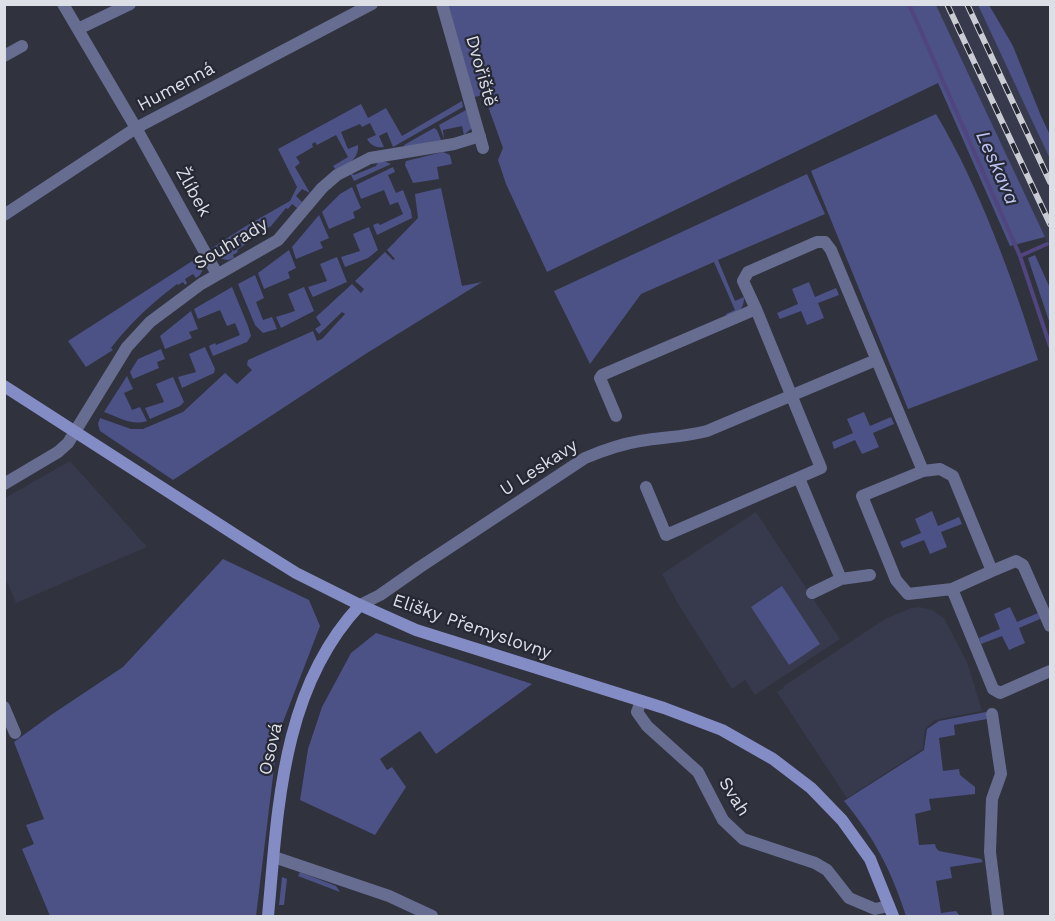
<!DOCTYPE html>
<html>
<head>
<meta charset="utf-8">
<style>
	body { margin:0 }
	#map { position:relative; width:1055px; height:921px; overflow:hidden; background:#30323e; font-family:"Work Sans",sans-serif }
	canvas { display:block }
	.frame { position:absolute; inset:0; border:6px solid #dddfe7; pointer-events:none }
</style>
</head>
<body>
<div id="map">
<canvas width="1055" height="921"></canvas>
<div class="frame"></div>
</div>
<script>
const ctx = document.querySelector('canvas').getContext('2d');
ctx.lineJoin = 'round';
function paint(path, color) {
  ctx.fillStyle = color;
  ctx.fill(path, 'evenodd');
}
function stroke(path, color, width, dash) {
  ctx.strokeStyle = color;
  ctx.lineWidth = width;
  ctx.lineCap = dash ? 'butt' : 'round';
  ctx.setLineDash(dash || []);
  ctx.stroke(path);
}
function write(font, color, halo, rows, align = 'center') {
  ctx.font = font + ' "Work Sans",sans-serif';
  ctx.lineWidth = 4.5;
  ctx.setLineDash([]);
  ctx.textBaseline = 'middle';
  ctx.strokeStyle = halo;
  ctx.fillStyle = color;
  for (const [text, x, y, turn = 0] of rows) {
    ctx.save();
    ctx.translate(x, y);
    ctx.rotate((+turn || 0) * Math.PI / 180);
    ctx.textAlign = isNaN(turn) ? turn : align;
    if (halo) ctx.strokeText(text, 0, 0);
    ctx.fillText(text, 0, 0);
    ctx.restore();
  }
}
paint(new Path2D(`
	M 936,5 L 978,5 L 1017,87 L 1050,159 L 1050,248 Z
	M 70,461 L 147,547 L 16,603 L 5,577 L 5,498 Z
	M 756,512 L 840,639 L 755,695 L 745,680 L 732,689 L 677,602 L 662,574 Z
	M 919,607 L 932,610 L 944,618 L 967,662 L 982,711 L 935,720 L 925,729 L 923,749 L 847,798 L 777,692 L 784,688 L 784,686 L 885,619 L 911,608 Z`), '#373a4c');
paint(new Path2D(`
	M 447,5 L 936,5 L 1045,237 L 1010,246 L 938,83 L 547,272 L 506,184 L 498,160 L 503,148 L 484,95 L 474,97 Z
	M 978,5 L 989,5 L 1013,46 L 1041,116 L 1050,135 L 1050,159 Z
	M 462,101 L 463,107 L 393,147 L 387,132 L 379,136 L 384,147 C 377,148 371,146 367,139 L 376,135 L 370,123 L 362,127 L 360,124 L 341,132 L 348,149 L 358,145 C 359,160 347,164 336,170 L 333,166 L 348,157 L 336,135 L 317,145 L 315,142 L 312,144 L 313,147 L 296,157 L 300,163 L 295,167 L 310,193 L 302,189 L 296,196 L 302,202 L 297,208 L 292,204 L 288,209 L 286,208 L 271,226 L 237,250 L 238,252 L 233,255 L 234,258 L 228,260 L 222,259 L 212,248 L 246,226 L 290,201 L 297,187 L 278,149 L 361,104 L 368,118 L 386,108 L 402,136 Z
	M 466,110 L 472,128 L 464,135 L 462,126 L 443,130 L 444,139 L 439,125 Z
	M 936,114 C 980,188 1012,277 1038,360 L 908,409 L 811,171 Z
	M 434,128 L 437,130 L 441,140 L 405,148 L 404,145 Z
	M 443,152 L 450,155 L 452,164 L 437,167 L 439,179 L 413,183 L 405,165 L 406,161 Z
	M 378,162 L 386,162 L 391,164 L 354,181 L 350,173 L 354,175 L 376,166 Z
	M 393,167 L 395,172 L 388,175 L 396,193 L 403,190 L 411,211 L 412,218 L 377,235 L 373,225 L 378,223 L 380,225 L 403,214 L 398,202 L 390,205 L 384,190 L 361,199 L 356,185 Z
	M 807,174 L 825,214 L 718,260 L 735,301 L 744,297 C 744,310 738,312 727,317 L 726,314 L 735,310 L 714,262 L 641,294 L 590,364 L 554,291 Z
	M 352,187 L 361,208 L 353,212 L 355,218 L 329,229 L 322,212 L 340,194 Z
	M 441,188 L 462,286 L 482,282 L 367,353 L 173,480 L 100,431 L 98,424 L 100,418 L 131,429 L 143,429 L 183,412 L 225,373 L 237,384 L 252,370 L 247,365 L 248,360 L 313,331 L 317,341 L 322,339 L 345,314 L 342,312 L 319,334 L 315,329 L 321,325 L 316,317 L 352,284 L 361,293 L 364,289 L 355,281 L 385,252 L 393,260 L 395,259 L 387,250 L 418,218 L 415,194 Z
	M 319,215 L 329,238 L 320,242 L 323,248 L 296,259 L 292,247 Z
	M 369,227 L 378,250 L 368,258 L 345,267 L 341,257 L 360,251 L 353,234 Z
	M 289,250 L 296,268 L 288,272 L 290,278 L 264,289 L 258,273 Z
	M 1035,255 L 1050,288 L 1050,324 L 1028,258 Z
	M 200,256 L 204,267 L 200,275 L 196,278 L 193,274 L 185,279 L 187,283 L 185,285 L 183,282 L 178,285 L 177,284 C 152,303 130,323 111,348 L 113,350 L 86,367 L 68,341 Z
	M 337,257 L 347,282 L 313,297 L 308,287 L 327,281 L 320,264 Z
	M 255,275 L 264,298 L 256,302 L 263,320 L 272,317 L 277,329 L 263,333 L 255,325 L 238,284 Z
	M 809,282 L 815,297 L 836,288 L 839,295 L 818,303 L 824,318 L 807,325 L 801,311 L 780,319 L 777,313 L 798,304 L 792,289 Z
	M 232,287 L 248,326 L 251,336 L 247,342 L 213,356 L 209,346 L 215,343 L 216,345 L 240,335 L 235,323 L 227,326 L 220,310 L 198,319 L 194,309 Z
	M 304,287 L 314,311 L 281,328 L 276,317 L 295,311 L 288,294 Z
	M 191,311 L 198,329 L 189,332 L 192,338 L 165,349 L 160,336 Z
	M 205,347 L 215,369 L 214,373 L 182,388 L 178,377 L 196,372 L 189,354 Z
	M 161,349 L 165,359 L 157,362 L 159,368 L 133,379 L 130,372 L 138,359 Z
	M 127,376 L 133,389 L 124,393 L 132,410 L 140,407 L 147,421 C 132,426 118,417 104,412 Z
	M 173,377 L 184,402 L 180,406 L 150,419 L 145,408 L 164,402 L 156,384 Z
	M 864,412 L 870,426 L 891,417 L 894,424 L 873,433 L 879,447 L 862,454 L 855,440 L 834,449 L 832,442 L 853,433 L 847,419 Z
	M 932,511 L 938,526 L 959,517 L 962,524 L 941,532 L 947,547 L 930,554 L 924,540 L 903,548 L 900,542 L 921,533 L 915,519 Z
	M 223,559 L 309,600 L 320,626 L 278,735 L 256,916 L 50,916 L 22,849 L 34,844 L 26,825 L 44,819 L 14,742 L 51,715 L 123,667 Z
	M 782,586 L 820,644 L 789,665 L 751,607 Z
	M 1010,607 L 1017,622 L 1038,613 L 1040,619 L 1019,628 L 1025,643 L 1009,650 L 1002,636 L 981,644 L 979,638 L 1000,629 L 994,614 Z
	M 376,633 L 532,684 L 436,754 L 420,731 L 380,759 L 387,770 L 392,767 L 406,787 L 375,835 L 300,800 L 308,749 L 322,707 L 351,653 Z
	M 986,712 L 987,719 L 954,725 L 955,735 L 939,738 L 943,771 L 959,769 L 960,775 L 975,787 L 975,794 L 929,799 L 931,810 L 915,814 L 919,845 L 935,844 L 936,848 L 939,851 L 981,859 L 983,862 L 950,867 L 952,878 L 936,881 L 941,913 L 956,911 L 960,916 L 906,916 C 892,872 874,837 844,801 L 924,750 L 927,729 L 939,721 Z
	M 300,872 L 336,886 L 340,892 L 298,876 Z
	M 282,877 L 287,879 L 284,905 L 279,905 Z`), '#4c5286');
stroke(new Path2D(`
	M 909,4 L 1020,256 L 1050,346
	M 1020,256 L 1047,244`), '#50457f', 4);
stroke(new Path2D(`
	M 63,4 L 136,128 L 217,274
	M 442,4 L 483,148
	M 78,29 L 130,4
	M 4,56 L 22,46
	M 4,215 L 136,128 L 372,4
	M 756,309 L 743,281 L 748,272 L 817,242 L 825,242 L 831,250 L 923,471 L 940,469 L 953,476 L 992,571 L 1016,561 L 1023,565 L 1050,626
	M 616,416 L 600,378 L 602,375 L 756,309 L 821,468 L 666,535 L 646,487
	M 923,471 L 862,496 L 896,580 L 908,594 L 952,589 L 992,571
	M 799,478 L 841,579 L 812,593
	M 4,484 L 58,452 L 68,443 L 127,347 L 150,322 L 201,284 L 278,240 L 322,188 L 337,175 L 370,158 L 454,144 L 480,136
	M 841,579 L 870,575
	M 952,589 L 993,689 L 1000,693 L 1050,671
	M 360,605 L 380,595 L 420,567 L 585,458 C 604,450 621,444 640,441 C 663,437 685,437 707,431 L 876,360
	M 641,701 L 637,712 L 647,726 L 698,772 L 723,820 L 743,839 L 815,863 L 827,870 L 849,898 L 875,909 L 889,906
	M 4,707 L 15,733
	M 992,714 L 1001,774 L 992,799 L 990,852 L 998,916
	M 274,857 L 389,896 L 432,916`), '#676c91', 12);
stroke(new Path2D(`
	M 4,386 L 248,543 L 296,573 L 360,605 L 416,630 L 664,708 L 722,730 L 773,759 L 811,788 L 842,820 L 870,859 L 893,916
	M 268,916 C 278,809 281,689 360,605`), '#848cc5', 12);
const rail = new Path2D(`
	M 947,4 L 1050,224
	M 967,4 L 1050,182`);
stroke(rail, '#caccd4', 6);
stroke(rail, '#262834', 4, [11]);
write('18px', '#dddfe7', '#262834', [
	["Dvořiště",481,71,74],
	["Humenná",176,87,-28],
	["Žlíbek",193,192,61],
	["Souhrady",231,244,-31],
	["U Leskavy",539,468,-33],
	["Elišky Přemyslovny",472,627,19],
	["Osová",271,749,-77],
	["Svah",734,797,58]
]);
write('italic 20px', '#bdc4f1', '#262834', [
	["Leskava",997,168,66]
]);
</script>
</body>
</html>
